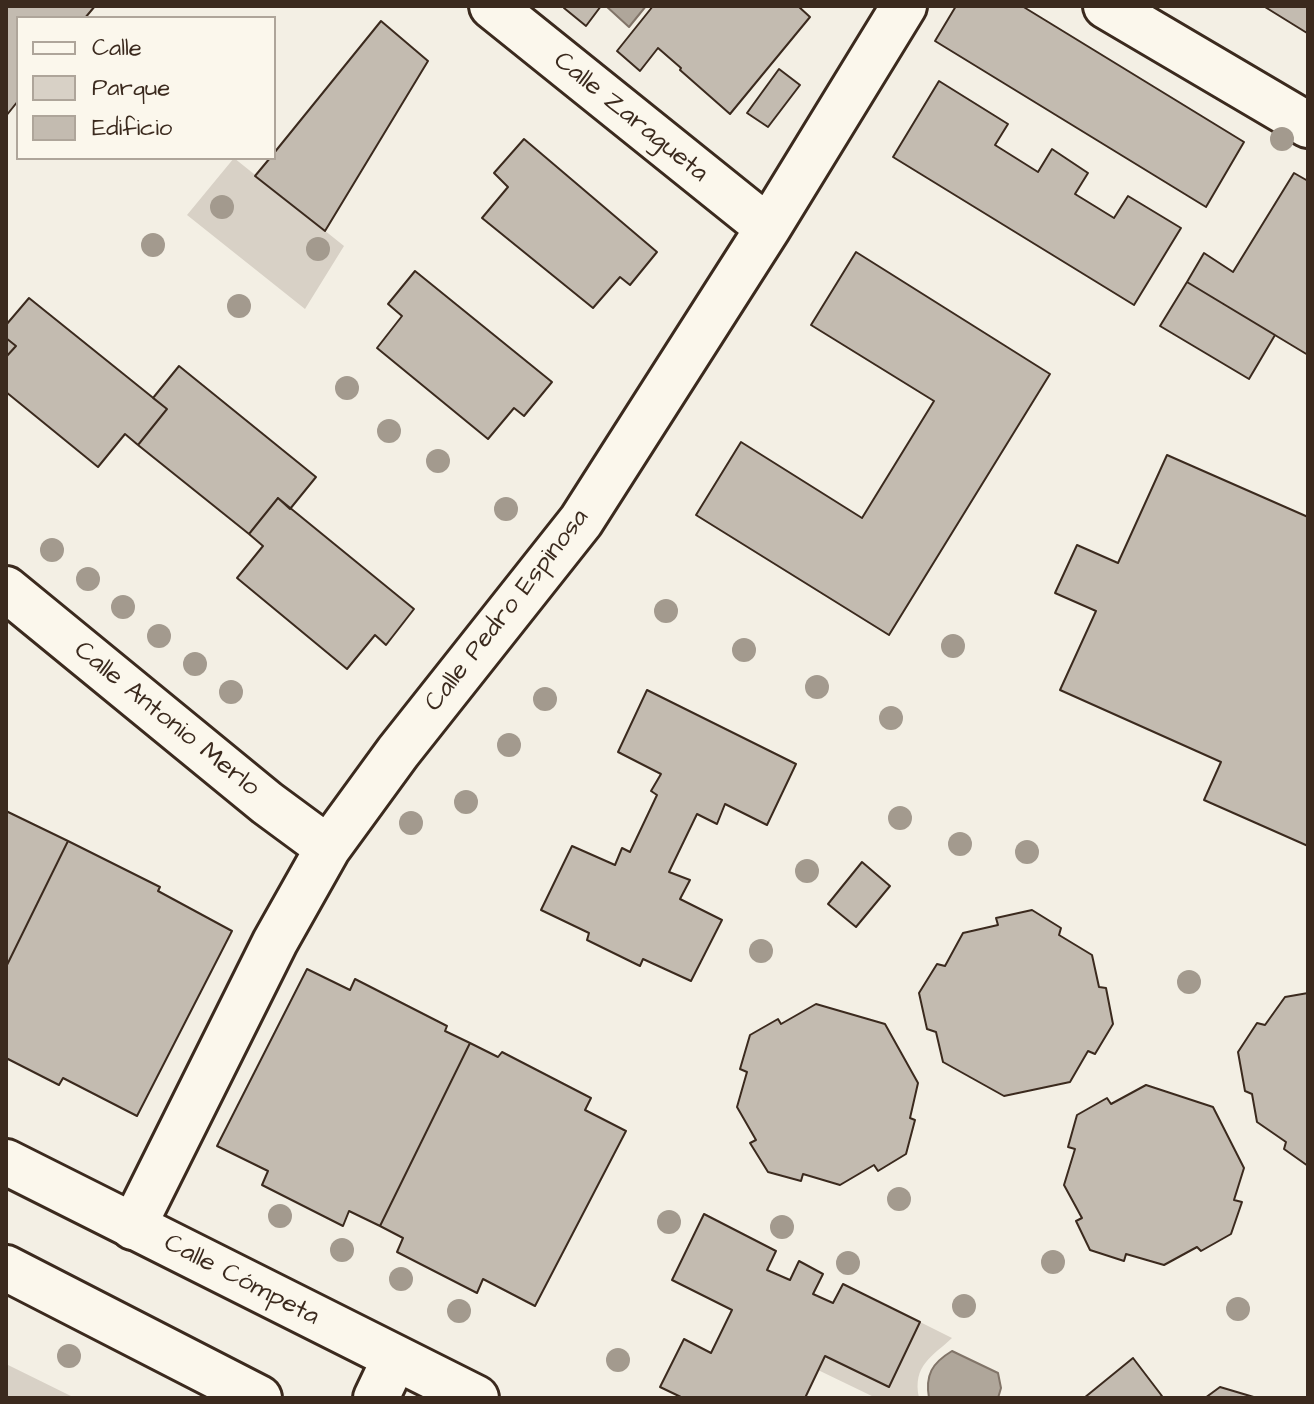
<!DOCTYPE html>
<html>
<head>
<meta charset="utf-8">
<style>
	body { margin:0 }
	#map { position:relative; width:1314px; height:1404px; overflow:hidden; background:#f3efe4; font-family:"Architects Daughter",sans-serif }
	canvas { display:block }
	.frame { position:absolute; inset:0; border:8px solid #3b2a1e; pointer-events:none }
	.legend { position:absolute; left:16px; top:16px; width:260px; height:144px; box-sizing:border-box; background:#fbf7ec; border:2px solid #aea59a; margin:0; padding:10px 14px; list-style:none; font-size:24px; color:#3b2a1e }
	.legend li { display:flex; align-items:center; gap:16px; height:40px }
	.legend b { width:40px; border:2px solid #aea59a }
</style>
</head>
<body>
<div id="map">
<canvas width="1314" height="1404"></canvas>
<div class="frame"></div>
<ul class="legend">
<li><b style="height:10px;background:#fbf7ec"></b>Calle</li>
<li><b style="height:22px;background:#d8d1c6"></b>Parque</li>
<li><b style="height:22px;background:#c3bbb0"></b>Edificio</li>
</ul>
</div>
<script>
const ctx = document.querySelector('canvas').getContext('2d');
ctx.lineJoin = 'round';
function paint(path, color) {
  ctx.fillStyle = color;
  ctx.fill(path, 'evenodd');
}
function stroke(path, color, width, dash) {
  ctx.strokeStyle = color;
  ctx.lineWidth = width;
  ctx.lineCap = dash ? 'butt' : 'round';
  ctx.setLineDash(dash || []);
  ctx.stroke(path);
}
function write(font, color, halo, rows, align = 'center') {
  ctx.font = font + ' "Architects Daughter",sans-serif';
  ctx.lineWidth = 7;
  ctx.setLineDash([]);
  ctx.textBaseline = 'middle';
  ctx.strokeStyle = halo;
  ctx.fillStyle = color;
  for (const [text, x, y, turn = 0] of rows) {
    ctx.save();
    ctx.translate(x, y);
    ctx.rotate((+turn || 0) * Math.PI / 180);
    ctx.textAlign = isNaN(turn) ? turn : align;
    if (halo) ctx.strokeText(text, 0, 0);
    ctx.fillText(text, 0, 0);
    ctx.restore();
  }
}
paint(new Path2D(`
	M 234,158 L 344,246 L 305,309 L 187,215 Z
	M 920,1322 L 952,1338 C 933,1356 912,1365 919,1398 L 876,1398 L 818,1370 L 825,1356 L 888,1387 Z
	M 6,1364 L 75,1398 L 6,1398 Z`), '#d8d1c6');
const water = new Path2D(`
	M 606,6 L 646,6 L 629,27 Z
	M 952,1351 L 998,1373 L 1001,1388 L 998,1398 L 929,1398 C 925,1375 932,1363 952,1351 Z`);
paint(water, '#afa69a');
stroke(water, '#817468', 2);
const building = new Path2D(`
	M 6,6 L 95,6 L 85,18 L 18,18 L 18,101 L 6,116 Z
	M 565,6 L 601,6 L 586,26 L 564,8 Z
	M 653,6 L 798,6 L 810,17 L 730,114 L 680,70 L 681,68 L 658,48 L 640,71 L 617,51 Z
	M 956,6 L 1022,6 L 1244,142 L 1206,207 L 935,41 Z
	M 1264,6 L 1308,6 L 1307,33 L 1265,7 Z
	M 381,21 L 428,61 L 325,231 L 255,176 L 270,158 L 274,158 L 274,153 Z
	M 779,69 L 800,85 L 768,127 L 747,113 Z
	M 939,81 L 1008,124 L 995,145 L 1038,172 L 1052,149 L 1088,173 L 1075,194 L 1114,218 L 1128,196 L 1181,228 L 1134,305 L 893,157 Z
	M 524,139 L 657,252 L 630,285 L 620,277 L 593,308 L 482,218 L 508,187 L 494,173 Z
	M 1294,173 L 1308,181 L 1308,355 L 1187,282 L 1204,253 L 1233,272 Z
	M 856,252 L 1050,374 L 889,635 L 696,515 L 741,442 L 862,518 L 934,401 L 811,325 Z
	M 415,271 L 552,382 L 524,416 L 514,408 L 488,439 L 377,348 L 402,316 L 388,304 Z
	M 1187,282 L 1275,335 L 1249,379 L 1160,326 Z
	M 29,298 L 167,409 L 138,445 L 125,434 L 98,467 L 6,392 L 6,357 L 16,346 L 6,338 L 6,325 Z
	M 6,338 L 16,346 L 6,357 Z
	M 179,366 L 316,477 L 290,509 L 278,498 L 249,534 L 138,445 L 167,409 L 153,398 Z
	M 1167,455 L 1308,517 L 1308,846 L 1204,800 L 1221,762 L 1060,690 L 1096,611 L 1055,593 L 1077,545 L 1118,563 Z
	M 278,498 L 414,609 L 386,645 L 375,635 L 347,669 L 237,578 L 263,546 L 249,534 Z
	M 647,690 L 796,764 L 767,825 L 725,804 L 717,824 L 697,814 L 669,872 L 690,880 L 680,899 L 722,920 L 691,981 L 643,959 L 640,966 L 587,940 L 589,933 L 541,910 L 572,846 L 615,865 L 622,848 L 630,852 L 657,795 L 651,791 L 661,774 L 618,752 Z
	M 6,811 L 68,841 L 6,967 Z
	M 68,841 L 160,887 L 158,891 L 232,931 L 137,1116 L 63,1078 L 59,1085 L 6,1058 L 6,967 Z
	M 862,862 L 890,886 L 856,927 L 828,904 Z
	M 1032,910 L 1061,928 L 1059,935 L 1092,955 L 1099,987 L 1106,988 L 1113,1024 L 1095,1054 L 1088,1051 L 1070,1082 L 1004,1096 L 943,1062 L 936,1032 L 927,1029 L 919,993 L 937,964 L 945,966 L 963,933 L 998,925 L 996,918 Z
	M 307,969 L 350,990 L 355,979 L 447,1026 L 445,1031 L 470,1043 L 380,1226 L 349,1211 L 343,1226 L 262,1185 L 268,1171 L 217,1146 Z
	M 1308,993 L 1308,1166 L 1284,1149 L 1286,1142 L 1257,1122 L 1252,1094 L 1245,1091 L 1238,1052 L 1257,1023 L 1265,1025 L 1285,997 Z
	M 816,1004 L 885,1024 L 918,1083 L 910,1118 L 915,1120 L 906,1154 L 878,1171 L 874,1165 L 840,1185 L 803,1174 L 801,1181 L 768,1172 L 750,1143 L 756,1140 L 737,1107 L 747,1072 L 740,1069 L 750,1035 L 778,1019 L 781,1024 Z
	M 470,1043 L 498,1057 L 502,1052 L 591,1098 L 585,1110 L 626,1131 L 535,1306 L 483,1279 L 477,1293 L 397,1252 L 403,1238 L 380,1226 Z
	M 1146,1085 L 1213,1107 L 1244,1168 L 1234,1200 L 1242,1202 L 1231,1234 L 1201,1251 L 1197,1247 L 1164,1265 L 1126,1254 L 1124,1261 L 1090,1250 L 1076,1221 L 1082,1218 L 1064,1185 L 1075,1149 L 1068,1147 L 1077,1115 L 1107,1098 L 1111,1104 Z
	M 704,1214 L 776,1251 L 767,1270 L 790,1280 L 799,1261 L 823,1274 L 813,1294 L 833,1303 L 843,1284 L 920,1322 L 889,1387 L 825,1356 L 805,1398 L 683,1398 L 660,1387 L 684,1339 L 711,1353 L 732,1310 L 672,1280 Z
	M 1133,1358 L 1162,1396 L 1158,1398 L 1084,1398 Z
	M 1220,1387 L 1257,1398 L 1205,1398 Z`);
paint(building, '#c3bbb0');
stroke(building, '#3b2a1e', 2);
const minor = new Path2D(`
	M 492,6 L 768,228
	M 1106,6 L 1308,125
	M 6,589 L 267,803 L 328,848
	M 133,1227 L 275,942 L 328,848 L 398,752 L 581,521 L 768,228 L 904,6
	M 376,1398 L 395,1358`);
const secondary = new Path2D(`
	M 6,1162 L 476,1398
	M 6,1268 L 259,1398`);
stroke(minor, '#3b2a1e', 50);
stroke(secondary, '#3b2a1e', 50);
stroke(minor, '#fbf7ec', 44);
stroke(secondary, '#fbf7ec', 44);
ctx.fillStyle = '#a39a8e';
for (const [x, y] of [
	[1282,139],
	[222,207],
	[153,245],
	[318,249],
	[239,306],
	[347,388],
	[389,431],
	[438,461],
	[506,509],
	[52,550],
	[88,579],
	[123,607],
	[666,611],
	[159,636],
	[953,646],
	[744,650],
	[195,664],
	[817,687],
	[231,692],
	[545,699],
	[891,718],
	[509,745],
	[466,802],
	[900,818],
	[411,823],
	[960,844],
	[1027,852],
	[807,871],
	[761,951],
	[1189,982],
	[899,1199],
	[280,1216],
	[669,1222],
	[782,1227],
	[342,1250],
	[1053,1262],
	[848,1263],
	[401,1279],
	[964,1306],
	[1238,1309],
	[459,1311],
	[69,1356],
	[618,1360]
]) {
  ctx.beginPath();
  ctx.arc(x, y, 12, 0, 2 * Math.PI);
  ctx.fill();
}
write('26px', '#3b2a1e', '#fbf7ec', [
	["Calle Zaragueta",630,118,39],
	["Calle Pedro Espinosa",508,611,-52],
	["Calle Antonio Merlo",166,720,39],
	["Calle Cómpeta",241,1281,27]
]);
</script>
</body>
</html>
